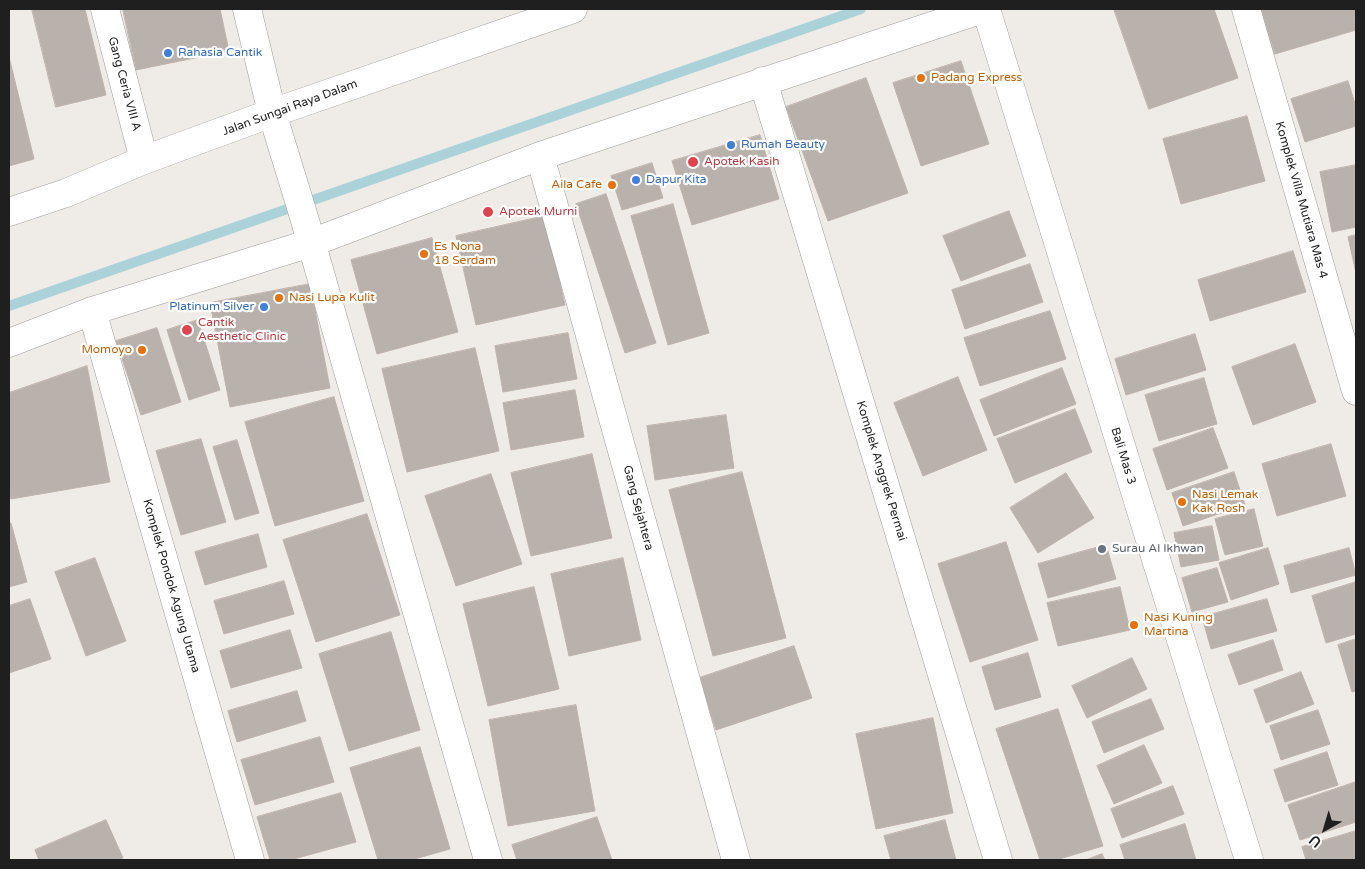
<!DOCTYPE html>
<html>
<head>
<meta charset="utf-8">
<style>
	body { margin:0 }
	#map { position:relative; width:1365px; height:869px; overflow:hidden; background:#efece7; font-family:"Varela Round",sans-serif }
	canvas { display:block }
	.frame { position:absolute; inset:0; border:10px solid #1f1f1f; pointer-events:none }
	.north { position:absolute; left:1300px; top:804px; width:50px; height:50px; -webkit-text-stroke:4px #fff; paint-order:stroke; rotate:219deg; font-size:14px; font-weight:700; line-height:20px; text-align:center; color:#1f1f1f }
	.north::after { content:''; display:block; margin:auto; width:18px; height:22px; background:#1f1f1f; clip-path:polygon(50% 0,100% 100%,50% 72%,0 100%) }
</style>
</head>
<body>
<div id="map">
<canvas width="1365" height="869"></canvas>
<div class="frame"></div>
<div class="north">U</div>
</div>
<script>
const ctx = document.querySelector('canvas').getContext('2d');
ctx.lineJoin = 'round';
function stroke(path, color, width, dash) {
  ctx.strokeStyle = color;
  ctx.lineWidth = width;
  ctx.lineCap = dash ? 'butt' : 'round';
  ctx.setLineDash(dash || []);
  ctx.stroke(path);
}
function paint(path, color) {
  ctx.fillStyle = color;
  ctx.fill(path, 'evenodd');
}
function write(font, color, halo, rows, align = 'center') {
  ctx.font = font + ' "Varela Round",sans-serif';
  ctx.lineWidth = 4.5;
  ctx.setLineDash([]);
  ctx.textBaseline = 'middle';
  ctx.strokeStyle = halo;
  ctx.fillStyle = color;
  for (const [text, x, y, turn = 0] of rows) {
    ctx.save();
    ctx.translate(x, y);
    ctx.rotate((+turn || 0) * Math.PI / 180);
    ctx.textAlign = isNaN(turn) ? turn : align;
    if (halo) ctx.strokeText(text, 0, 0);
    ctx.fillText(text, 0, 0);
    ctx.restore();
  }
}
stroke(new Path2D(`
	M 9,306 L 861,9`), '#abd2d9', 10);
const building = new Path2D(`
	M 32,9 L 85,9 L 106,95 L 56,107 Z
	M 123,9 L 220,9 L 229,51 L 136,70 Z
	M 1114,9 L 1214,9 L 1238,78 L 1149,109 Z
	M 1261,9 L 1356,9 L 1356,30 L 1275,54 Z
	M 9,57 L 34,159 L 9,166 Z
	M 961,61 L 989,144 L 921,166 L 893,83 Z
	M 866,78 L 908,193 L 828,221 L 786,107 Z
	M 1348,81 L 1356,107 L 1356,126 L 1305,142 L 1291,99 Z
	M 1247,116 L 1265,181 L 1181,204 L 1163,139 Z
	M 760,135 L 779,199 L 692,225 L 672,161 Z
	M 652,163 L 663,198 L 622,210 L 611,176 Z
	M 1356,165 L 1356,227 L 1332,232 L 1320,172 Z
	M 606,194 L 656,343 L 625,353 L 576,204 Z
	M 673,204 L 709,333 L 668,345 L 631,216 Z
	M 1009,211 L 1026,256 L 961,281 L 943,236 Z
	M 545,216 L 565,305 L 476,325 L 456,236 Z
	M 1356,235 L 1356,273 L 1348,237 Z
	M 432,238 L 458,332 L 377,354 L 351,260 Z
	M 1293,251 L 1306,292 L 1210,321 L 1198,280 Z
	M 1030,264 L 1043,302 L 965,329 L 952,290 Z
	M 310,284 L 330,388 L 230,407 L 210,303 Z
	M 1050,311 L 1066,359 L 980,386 L 964,338 Z
	M 198,320 L 220,390 L 189,400 L 167,330 Z
	M 157,328 L 181,402 L 141,415 L 116,341 Z
	M 568,333 L 577,379 L 503,392 L 495,346 Z
	M 1195,334 L 1206,370 L 1126,395 L 1115,359 Z
	M 1295,344 L 1316,402 L 1253,425 L 1232,367 Z
	M 475,348 L 499,451 L 407,472 L 382,369 Z
	M 87,366 L 110,482 L 11,499 L 9,491 L 9,393 Z
	M 1062,368 L 1076,404 L 994,436 L 980,400 Z
	M 958,377 L 987,450 L 923,476 L 894,403 Z
	M 1204,378 L 1217,424 L 1159,441 L 1145,395 Z
	M 575,390 L 584,437 L 511,450 L 503,403 Z
	M 334,397 L 364,501 L 275,526 L 245,422 Z
	M 1075,409 L 1092,452 L 1015,483 L 997,439 Z
	M 726,415 L 734,468 L 655,480 L 647,426 Z
	M 1213,428 L 1228,468 L 1167,490 L 1153,449 Z
	M 201,439 L 226,522 L 181,535 L 156,451 Z
	M 237,440 L 259,513 L 235,520 L 213,447 Z
	M 1331,444 L 1346,496 L 1277,516 L 1262,464 Z
	M 592,454 L 612,538 L 531,556 L 511,473 Z
	M 742,472 L 786,638 L 713,656 L 669,490 Z
	M 1234,472 L 1245,505 L 1183,526 L 1172,493 Z
	M 1066,473 L 1094,518 L 1038,553 L 1010,508 Z
	M 491,474 L 522,564 L 456,586 L 425,496 Z
	M 1254,509 L 1263,546 L 1225,555 L 1215,519 Z
	M 367,514 L 400,615 L 316,642 L 283,540 Z
	M 9,523 L 11,523 L 27,582 L 9,587 Z
	M 1212,526 L 1219,560 L 1181,567 L 1174,533 Z
	M 258,534 L 267,567 L 205,585 L 195,552 Z
	M 1006,542 L 1038,640 L 970,662 L 938,564 Z
	M 1106,545 L 1116,579 L 1048,598 L 1038,564 Z
	M 1268,548 L 1279,584 L 1231,600 L 1219,563 Z
	M 1349,548 L 1356,575 L 1291,593 L 1284,566 Z
	M 95,558 L 126,641 L 86,656 L 55,572 Z
	M 623,558 L 641,640 L 569,656 L 551,574 Z
	M 1217,568 L 1228,602 L 1192,612 L 1182,578 Z
	M 284,581 L 294,614 L 224,634 L 214,601 Z
	M 1356,582 L 1356,634 L 1326,643 L 1312,596 Z
	M 534,587 L 559,689 L 488,706 L 463,604 Z
	M 1120,587 L 1130,630 L 1058,646 L 1047,603 Z
	M 30,599 L 51,659 L 9,673 L 9,606 Z
	M 1267,599 L 1277,631 L 1211,649 L 1202,617 Z
	M 290,630 L 302,668 L 231,688 L 220,651 Z
	M 391,632 L 420,730 L 349,751 L 319,654 Z
	M 1356,639 L 1356,691 L 1352,692 L 1338,645 Z
	M 1273,640 L 1283,670 L 1239,685 L 1228,655 Z
	M 794,646 L 812,698 L 716,730 L 699,678 Z
	M 1028,653 L 1041,697 L 995,710 L 982,667 Z
	M 1132,658 L 1147,689 L 1087,718 L 1072,686 Z
	M 1301,672 L 1314,704 L 1266,723 L 1254,690 Z
	M 297,691 L 306,721 L 237,742 L 228,711 Z
	M 1151,699 L 1164,729 L 1104,753 L 1092,722 Z
	M 576,705 L 595,811 L 508,826 L 489,720 Z
	M 1058,709 L 1103,846 L 1056,860 L 1040,860 L 996,729 Z
	M 1318,710 L 1330,744 L 1281,760 L 1270,726 Z
	M 933,718 L 953,813 L 876,829 L 856,734 Z
	M 320,737 L 334,782 L 255,805 L 241,760 Z
	M 1144,745 L 1162,783 L 1114,804 L 1097,766 Z
	M 420,747 L 450,849 L 411,860 L 378,860 L 350,768 Z
	M 1327,752 L 1338,785 L 1285,802 L 1274,770 Z
	M 1356,782 L 1356,822 L 1300,840 L 1288,805 Z
	M 1173,786 L 1184,814 L 1122,838 L 1111,809 Z
	M 341,793 L 356,842 L 290,860 L 270,860 L 257,817 Z
	M 597,817 L 612,860 L 517,860 L 512,845 Z
	M 106,820 L 123,858 L 117,860 L 39,860 L 35,850 Z
	M 945,820 L 956,860 L 891,860 L 884,836 Z
	M 1185,824 L 1196,860 L 1125,860 L 1120,845 Z
	M 1356,831 L 1356,860 L 1306,860 L 1302,847 Z
	M 1102,854 L 1105,860 L 1086,860 Z`);
paint(building, '#b9b1ac');
stroke(building, '#c0b2aa', 1);
const minor = new Path2D(`
	M 105,9 L 144,160
	M 247,9 L 272,113 L 304,217 L 488,860
	M 986,9 L 1249,860
	M 1246,9 L 1356,391
	M 763,81 L 998,860
	M 540,156 L 736,860
	M 9,212 L 66,193 L 144,160 L 272,113 L 573,9
	M 92,311 L 250,860
	M 9,343 L 92,311 L 311,243 L 540,156 L 983,9`);
stroke(minor, '#a0a0a0', 29);
stroke(minor, '#fff', 28);
for (const [x, y, r, color] of [
	[168,53,5,"#3f7fe0"],
	[921,78,5,"#e8710a"],
	[731,145,5,"#3f7fe0"],
	[693,162,6,"#e0444e"],
	[636,180,5,"#3f7fe0"],
	[612,185,5,"#e8710a"],
	[488,212,6,"#e0444e"],
	[424,254,5,"#e8710a"],
	[279,298,5,"#e8710a"],
	[264,307,5,"#3f7fe0"],
	[187,330,6,"#e0444e"],
	[142,350,5,"#e8710a"],
	[1182,502,5,"#e8710a"],
	[1102,549,5,"#6b7280"],
	[1134,625,5,"#e8710a"]
]) {
  const dot = new Path2D();
  dot.arc(x, y, r, 0, 2 * Math.PI);
  ctx.fillStyle = color;
  ctx.fill(dot);
  stroke(dot, '#fff', 2);
}
write('12px', '#366cbe', '#fff', [
	["Rahasia Cantik",178,53],
	["Rumah Beauty",741,145],
	["Dapur Kita",646,180],
	["Platinum Silver",254,307,"right"]
], 'left');
write('12px', '#c56008', '#fff', [
	["Padang Express",931,78],
	["Aila Cafe",602,185,"right"],
	["Es Nona",434,247],
	["18 Serdam",434,261],
	["Nasi Lupa Kulit",289,298],
	["Momoyo",132,350,"right"],
	["Nasi Lemak",1192,495],
	["Kak Rosh",1192,509],
	["Nasi Kuning",1144,618],
	["Martina",1144,632]
], 'left');
write('12px', '#1f1f1f', '#fff', [
	["Gang Ceria VIII A",124,84,75],
	["Jalan Sungai Raya Dalam",290,108,-20],
	["Komplek Villa Mutiara Mas 4",1301,200,74],
	["Bali Mas 3",1123,456,73],
	["Komplek Anggrek Permai",881,471,73],
	["Gang Sejahtera",638,508,75],
	["Komplek Pondok Agung Utama",171,586,74]
]);
write('12px', '#be3a42', '#fff', [
	["Apotek Kasih",704,162],
	["Apotek Murni",499,212],
	["Cantik",198,323],
	["Aesthetic Clinic",198,337]
], 'left');
write('12px', '#5b616d', '#fff', [
	["Surau Al Ikhwan",1112,549]
], 'left');
</script>
</body>
</html>
